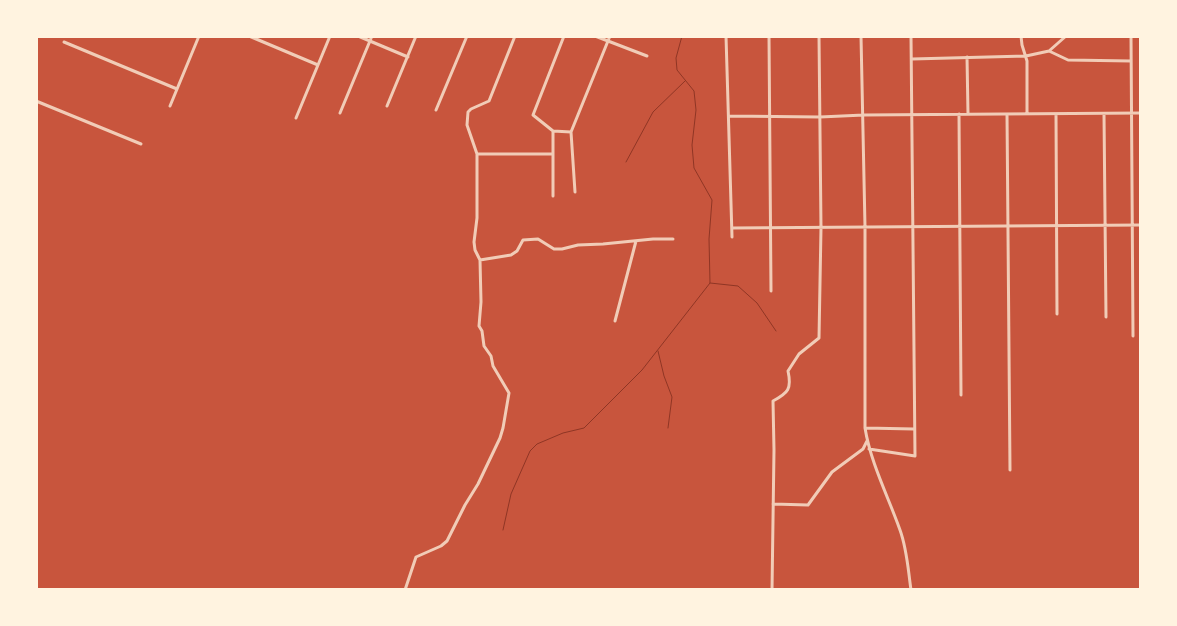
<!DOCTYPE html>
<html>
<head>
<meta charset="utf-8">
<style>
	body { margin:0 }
	#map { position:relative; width:1177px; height:626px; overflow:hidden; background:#c8553d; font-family:Spectral,serif }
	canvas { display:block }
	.frame { position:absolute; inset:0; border:38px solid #fff3e0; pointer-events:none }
</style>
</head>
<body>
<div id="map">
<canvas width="1177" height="626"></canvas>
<div class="frame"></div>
</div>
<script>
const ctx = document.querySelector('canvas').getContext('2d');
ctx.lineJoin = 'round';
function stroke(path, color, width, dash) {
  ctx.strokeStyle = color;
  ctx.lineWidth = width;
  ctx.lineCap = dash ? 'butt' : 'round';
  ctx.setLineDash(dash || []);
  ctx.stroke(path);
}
stroke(new Path2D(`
	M 626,162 L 653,112 L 685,81
	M 710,283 L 738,286 L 757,303 L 776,331
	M 658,351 L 664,376 L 672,397 L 668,428
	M 503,530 L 511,494 L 530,451 L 537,444 L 563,433 L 584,428 L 642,370 L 710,283 L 709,239 L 712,200 L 694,168 L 692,145 L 696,110 L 694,91 L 677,70 L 676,58 L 682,36`), '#8f3625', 1);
stroke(new Path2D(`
	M 249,36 L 318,65
	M 358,36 L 408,57
	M 564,36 L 533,115 L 553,131 L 571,132
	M 595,36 L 647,56
	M 726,36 L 732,237
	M 769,36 L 771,291
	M 861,36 L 865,227 L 865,428 C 871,464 888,496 900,530 C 907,549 908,569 911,590
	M 1021,36 L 1022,45 L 1027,61 L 1027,114
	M 1131,36 L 1133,336
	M 64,42 L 177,89
	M 1049,51 L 1068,60 L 1131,61
	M 967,57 L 968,114
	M 912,59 L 1026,56 L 1049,51 L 1066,36
	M 36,101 L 141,144
	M 170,106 L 199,36
	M 387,106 L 416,36
	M 436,110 L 467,36
	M 340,113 L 372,36
	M 959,114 L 961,395
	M 1007,114 L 1010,470
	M 1056,114 L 1057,314
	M 1104,114 L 1106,317
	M 729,116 L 820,117 L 864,115 L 1141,113
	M 296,118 L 330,36
	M 477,154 L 553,154
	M 575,192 L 571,132 L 610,36
	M 553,196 L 553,131
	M 732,228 L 1141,225
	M 480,260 L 511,255 L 517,251 L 523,240 L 538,239 L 554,249 L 562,249 L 578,245 L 603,244 L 653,239 L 673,239
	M 615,321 L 636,241
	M 865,428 L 914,429
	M 869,449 L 915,456 L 911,36
	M 773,504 L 808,505 L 832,472 L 863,449 L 867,441
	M 405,590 L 416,557 L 441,546 L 447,541 L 465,505 L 478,484 L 500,438 L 503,428 L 509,393 L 493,366 L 491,356 L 484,346 L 482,331 L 479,326 L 481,302 L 480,260 L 475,250 L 474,242 L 477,218 L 477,154 L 467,125 L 468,112 L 471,109 L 489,101 L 515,36
	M 772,590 L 774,450 L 773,401 C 788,393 792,389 788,371 L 799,354 L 819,338 L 821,228 L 819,36`), '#f1ccb7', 3);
</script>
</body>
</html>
